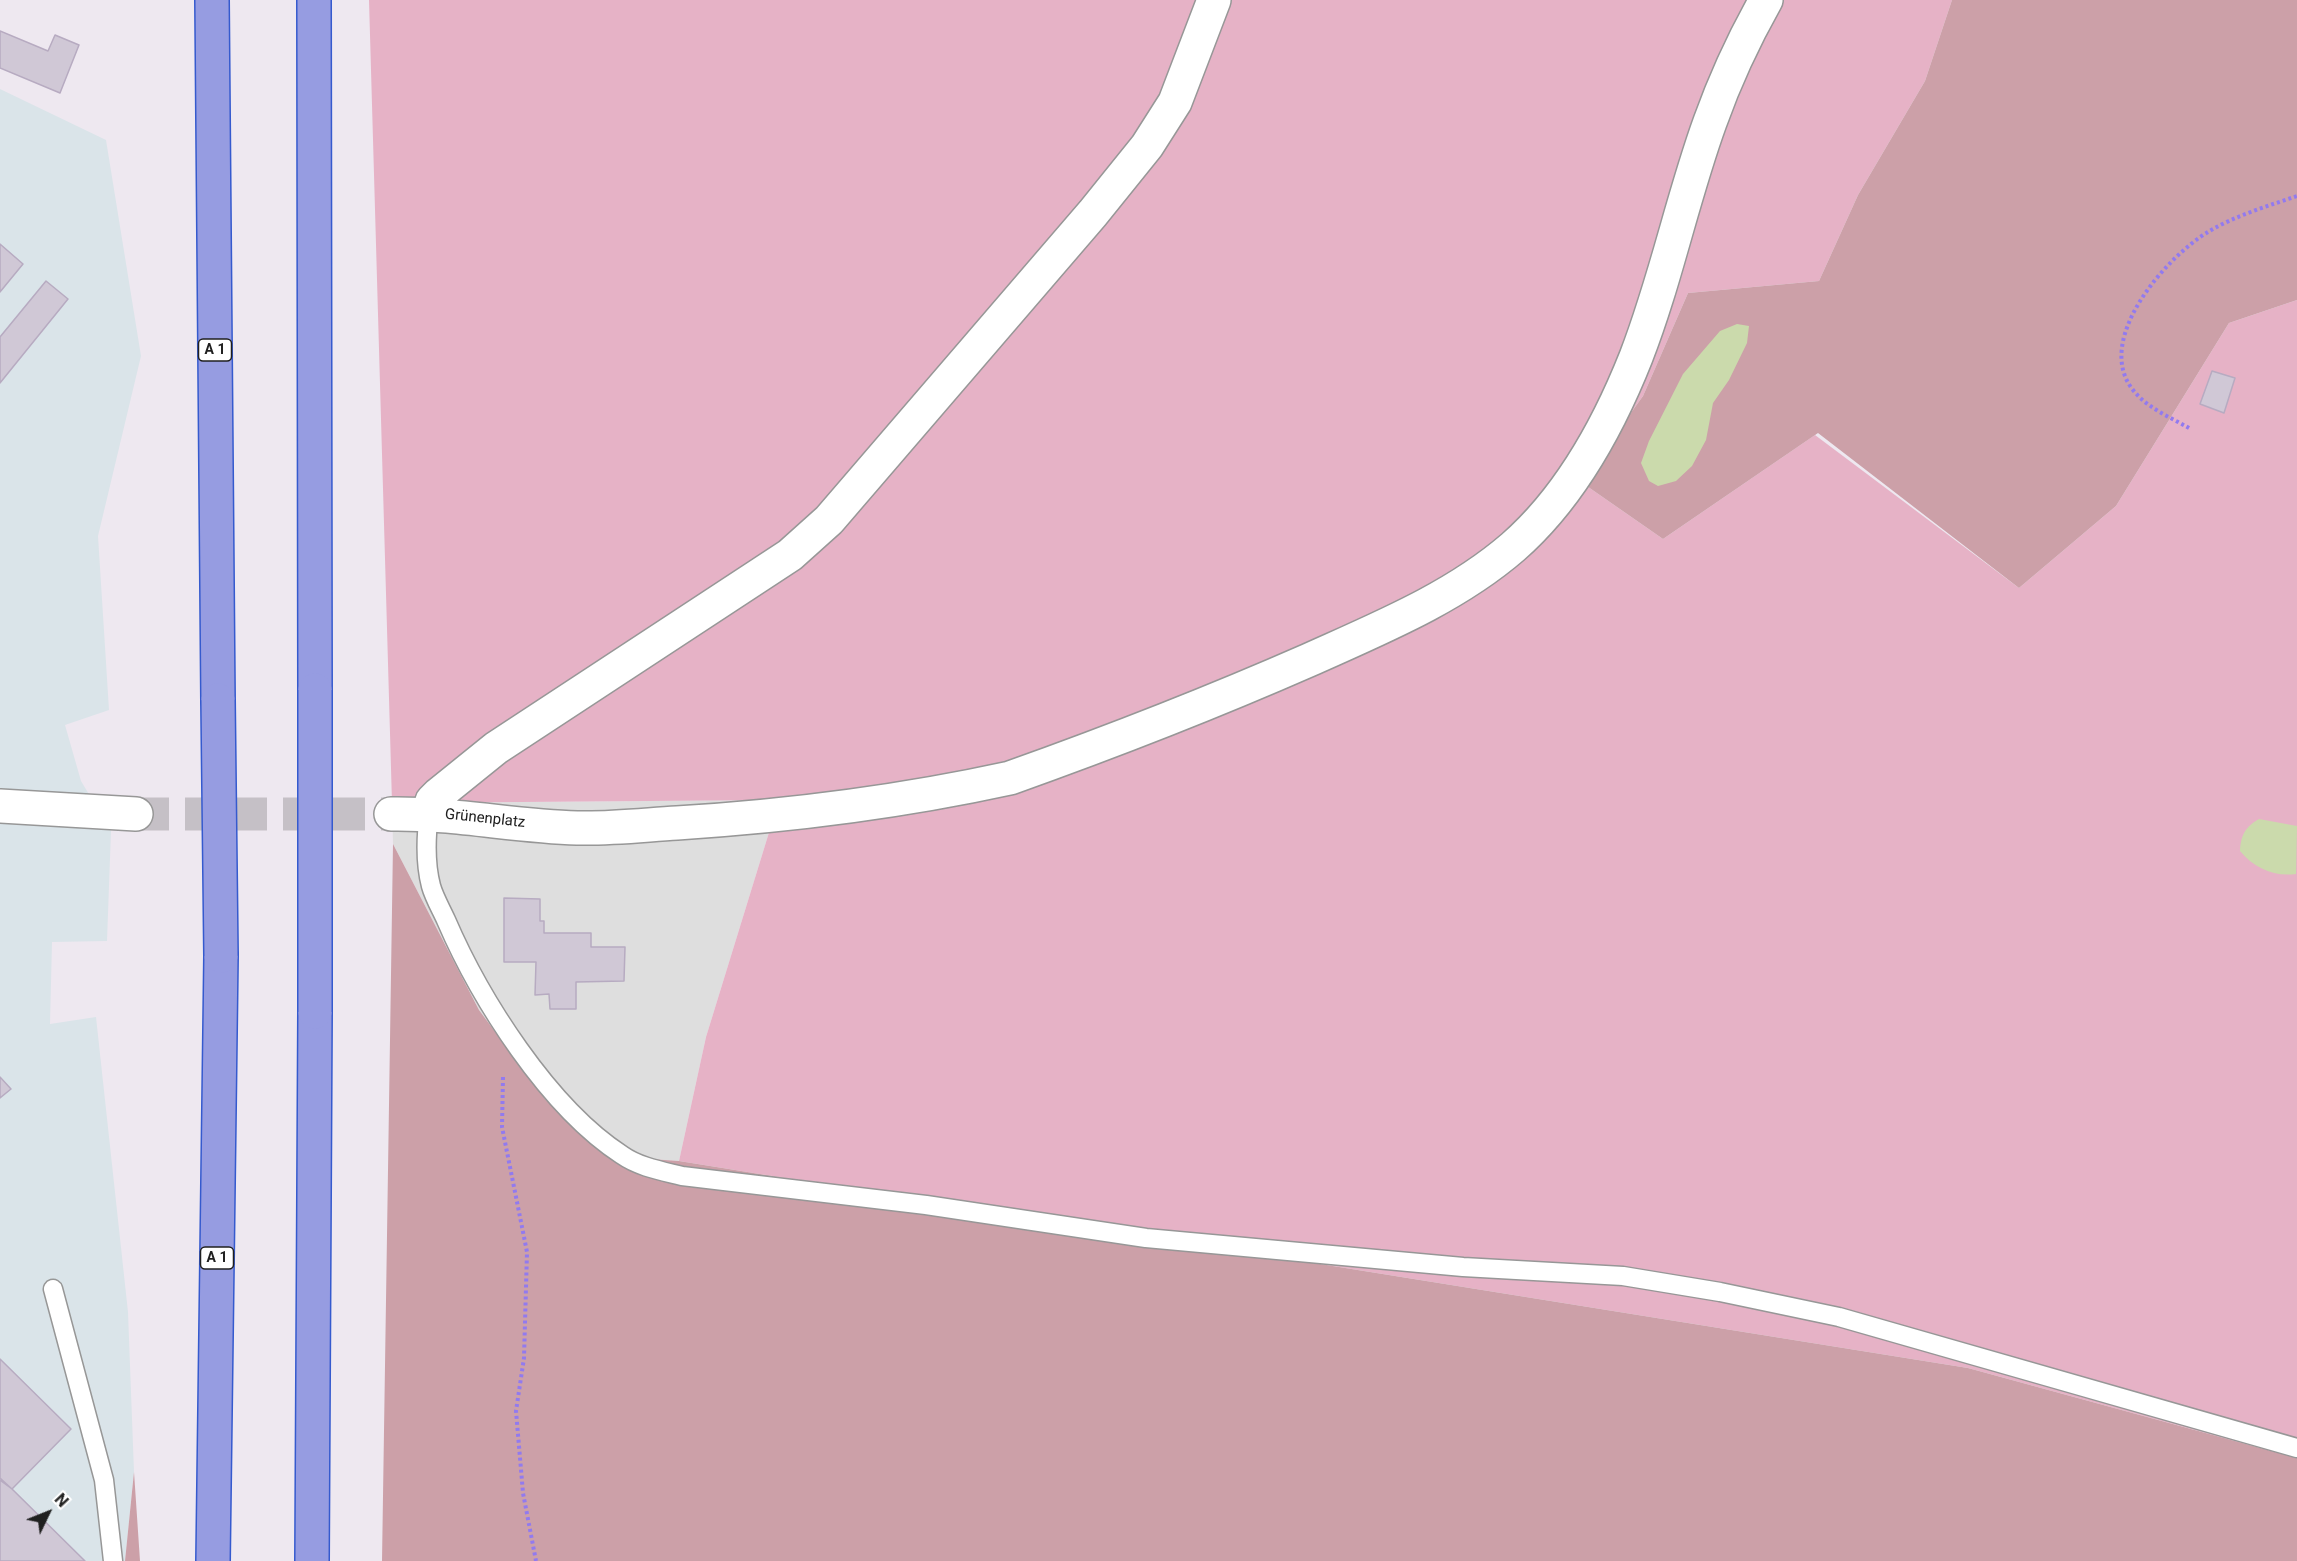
<!DOCTYPE html>
<html>
<head>
<meta charset="utf-8">
<style>
	body { margin:0 }
	#map { position:relative; width:2297px; height:1561px; overflow:hidden; background:#eee8f0; font-family:Roboto,sans-serif }
	canvas { display:block }
	.north { position:absolute; left:18px; top:1483px; width:60px; height:60px; -webkit-text-stroke:4px #fff; paint-order:stroke; rotate:47deg; font-size:16px; font-weight:700; line-height:24px; text-align:center; color:#202020 }
	.north::after { content:''; display:block; margin:auto; width:21px; height:27px; background:#202020; clip-path:polygon(50% 0,100% 100%,50% 72%,0 100%) }
</style>
</head>
<body>
<div id="map">
<canvas width="2297" height="1561"></canvas>
<div class="north">N</div>
</div>
<script>
const ctx = document.querySelector('canvas').getContext('2d');
ctx.lineJoin = 'round';
function paint(path, color) {
  ctx.fillStyle = color;
  ctx.fill(path, 'evenodd');
}
function stroke(path, color, width, dash) {
  ctx.strokeStyle = color;
  ctx.lineWidth = width;
  ctx.lineCap = dash ? 'butt' : 'round';
  ctx.setLineDash(dash || []);
  ctx.stroke(path);
}
function write(font, color, halo, rows, align = 'center') {
  ctx.font = font + ' Roboto,sans-serif';
  ctx.lineWidth = 6;
  ctx.setLineDash([]);
  ctx.textBaseline = 'middle';
  ctx.strokeStyle = halo;
  ctx.fillStyle = color;
  for (const [text, x, y, turn = 0] of rows) {
    ctx.save();
    ctx.translate(x, y);
    ctx.rotate((+turn || 0) * Math.PI / 180);
    ctx.textAlign = isNaN(turn) ? turn : align;
    if (halo) ctx.strokeText(text, 0, 0);
    ctx.fillText(text, 0, 0);
    ctx.restore();
  }
}
paint(new Path2D(`
	M 779,800 L 706,1037 L 679,1161 L 636,1158 L 597,1148 L 545,1099 L 479,1010 L 393,844 L 392,803 Z`), '#dedede');
paint(new Path2D(`
	M 0,89 L 106,140 L 141,356 L 98,536 L 109,710 L 65,725 L 81,781 L 111,831 L 107,941 L 52,942 L 50,1024 L 96,1017 L 128,1312 L 134,1472 L 125,1561 L 0,1561 Z`), '#dae4e9');
paint(new Path2D(`
	M 369,0 L 1952,0 L 1925,81 L 1858,195 L 1819,281 L 1688,293 L 1643,396 L 1581,482 L 1663,539 L 1815,435 L 2019,588 L 2116,506 L 2229,323 L 2297,300 L 2297,1458 L 1968,1368 L 679,1161 L 706,1037 L 779,800 L 392,803 Z`), '#e6b2c6');
paint(new Path2D(`
	M 1952,0 L 2297,0 L 2297,300 L 2229,323 L 2116,506 L 2019,588 L 1818,433 L 1663,539 L 1581,482 L 1643,396 L 1688,293 L 1819,281 L 1858,195 L 1925,81 Z
	M 393,844 L 479,1010 L 545,1099 L 597,1148 L 636,1158 L 679,1161 L 1968,1368 L 2297,1458 L 2297,1561 L 382,1561 Z
	M 134,1472 L 140,1561 L 125,1561 Z`), '#cca0a8');
paint(new Path2D(`
	M 1737,324 L 1749,326 L 1747,343 L 1729,380 L 1713,403 L 1706,440 L 1692,466 L 1676,481 L 1658,486 L 1649,481 L 1641,463 L 1649,441 L 1683,374 L 1720,331 Z
	M 2259,819 L 2297,826 L 2296,874 C 2274,877 2254,868 2240,851 C 2241,835 2245,827 2259,819 Z`), '#cbdaac');
const building = new Path2D(`
	M 0,31 L 48,51 L 55,35 L 79,45 L 60,93 L 0,68 Z
	M 0,244 L 23,264 L 0,292 Z
	M 46,281 L 68,299 L 0,383 L 0,337 Z
	M 2212,371 L 2235,378 L 2224,413 L 2200,404 Z
	M 504,898 L 540,899 L 540,921 L 544,921 L 544,933 L 591,933 L 591,947 L 625,947 L 624,981 L 576,982 L 576,1009 L 550,1009 L 549,994 L 535,995 L 536,962 L 504,962 Z
	M 0,1077 L 11,1089 L 0,1098 Z
	M 0,1359 L 71,1429 L 12,1489 L 0,1478 Z
	M 0,1480 L 12,1489 L 85,1561 L 0,1561 Z`);
paint(building, '#d0c8d6');
stroke(building, '#b7abc1', 1.5);
stroke(new Path2D(`
	M 136,814 L 391,814`), '#c5c0c6', 33, [33, 16]);
const lane = new Path2D(`
	M 429,813 C 426,836 425,863 431,886 C 434,897 441,909 446,920 C 480,999 548,1107 622,1155 C 639,1167 662,1171 682,1176 L 926,1205 L 1146,1238 L 1463,1267 L 1623,1276 L 1720,1292 L 1839,1317 L 2297,1448
	M 53,1289 L 104,1480 L 113,1561`);
const street = new Path2D(`
	M 0,806 L 136,814
	M 429,813 L 432,801 L 439,794 L 496,748 L 790,555 L 829,520 L 1093,213 L 1147,146 L 1175,102 L 1214,0
	M 391,814 C 453,813 514,826 577,828 C 610,829 644,825 677,823 C 789,816 900,802 1010,778 C 1111,742 1211,703 1309,660 C 1380,628 1454,598 1513,547 C 1569,498 1609,425 1636,357 C 1666,280 1682,199 1710,122 C 1725,80 1744,39 1766,0`);
const highway = new Path2D(`
	M 212,0 L 218,700
	M 314,0 L 315,690
	M 213,1561 L 221,956
	M 312,1561 L 315,1012`);
stroke(lane, '#979797', 21);
stroke(street, '#979797', 36);
stroke(highway, '#355ace', 36);
stroke(new Path2D(`
	M 2189,428 C 2170,417 2147,408 2133,390 C 2093,340 2166,257 2208,232 C 2234,216 2268,206 2297,196
	M 503,1077 L 502,1127 L 527,1252 L 524,1358 L 516,1411 L 523,1493 L 536,1561`), '#927aef', 4, [3, 3]);
stroke(lane, '#fff', 18);
stroke(street, '#fff', 33);
stroke(highway, '#969ce1', 33);
const highwayBridge = new Path2D(`
	M 218,700 L 221,956
	M 315,1012 L 315,690`);
stroke(highwayBridge, '#355ace', 36, []);
stroke(highwayBridge, '#969ce1', 33);
for (const [x, y, w] of [
	[215,350,33],
	[217,1258,33]
]) {
  const box = new Path2D();
  box.roundRect(x - w / 2, y - 11, w, 22, 4.5);
  ctx.fillStyle = '#fff';
  ctx.fill(box);
  stroke(box, '#202020', 1.5);
}
write('bold 14px', '#202020', null, [
	["A 1",215,350],
	["A 1",217,1258]
]);
write('15px', '#202020', '#fff', [
	["Grünenplatz",485,819,6]
]);
</script>
</body>
</html>
